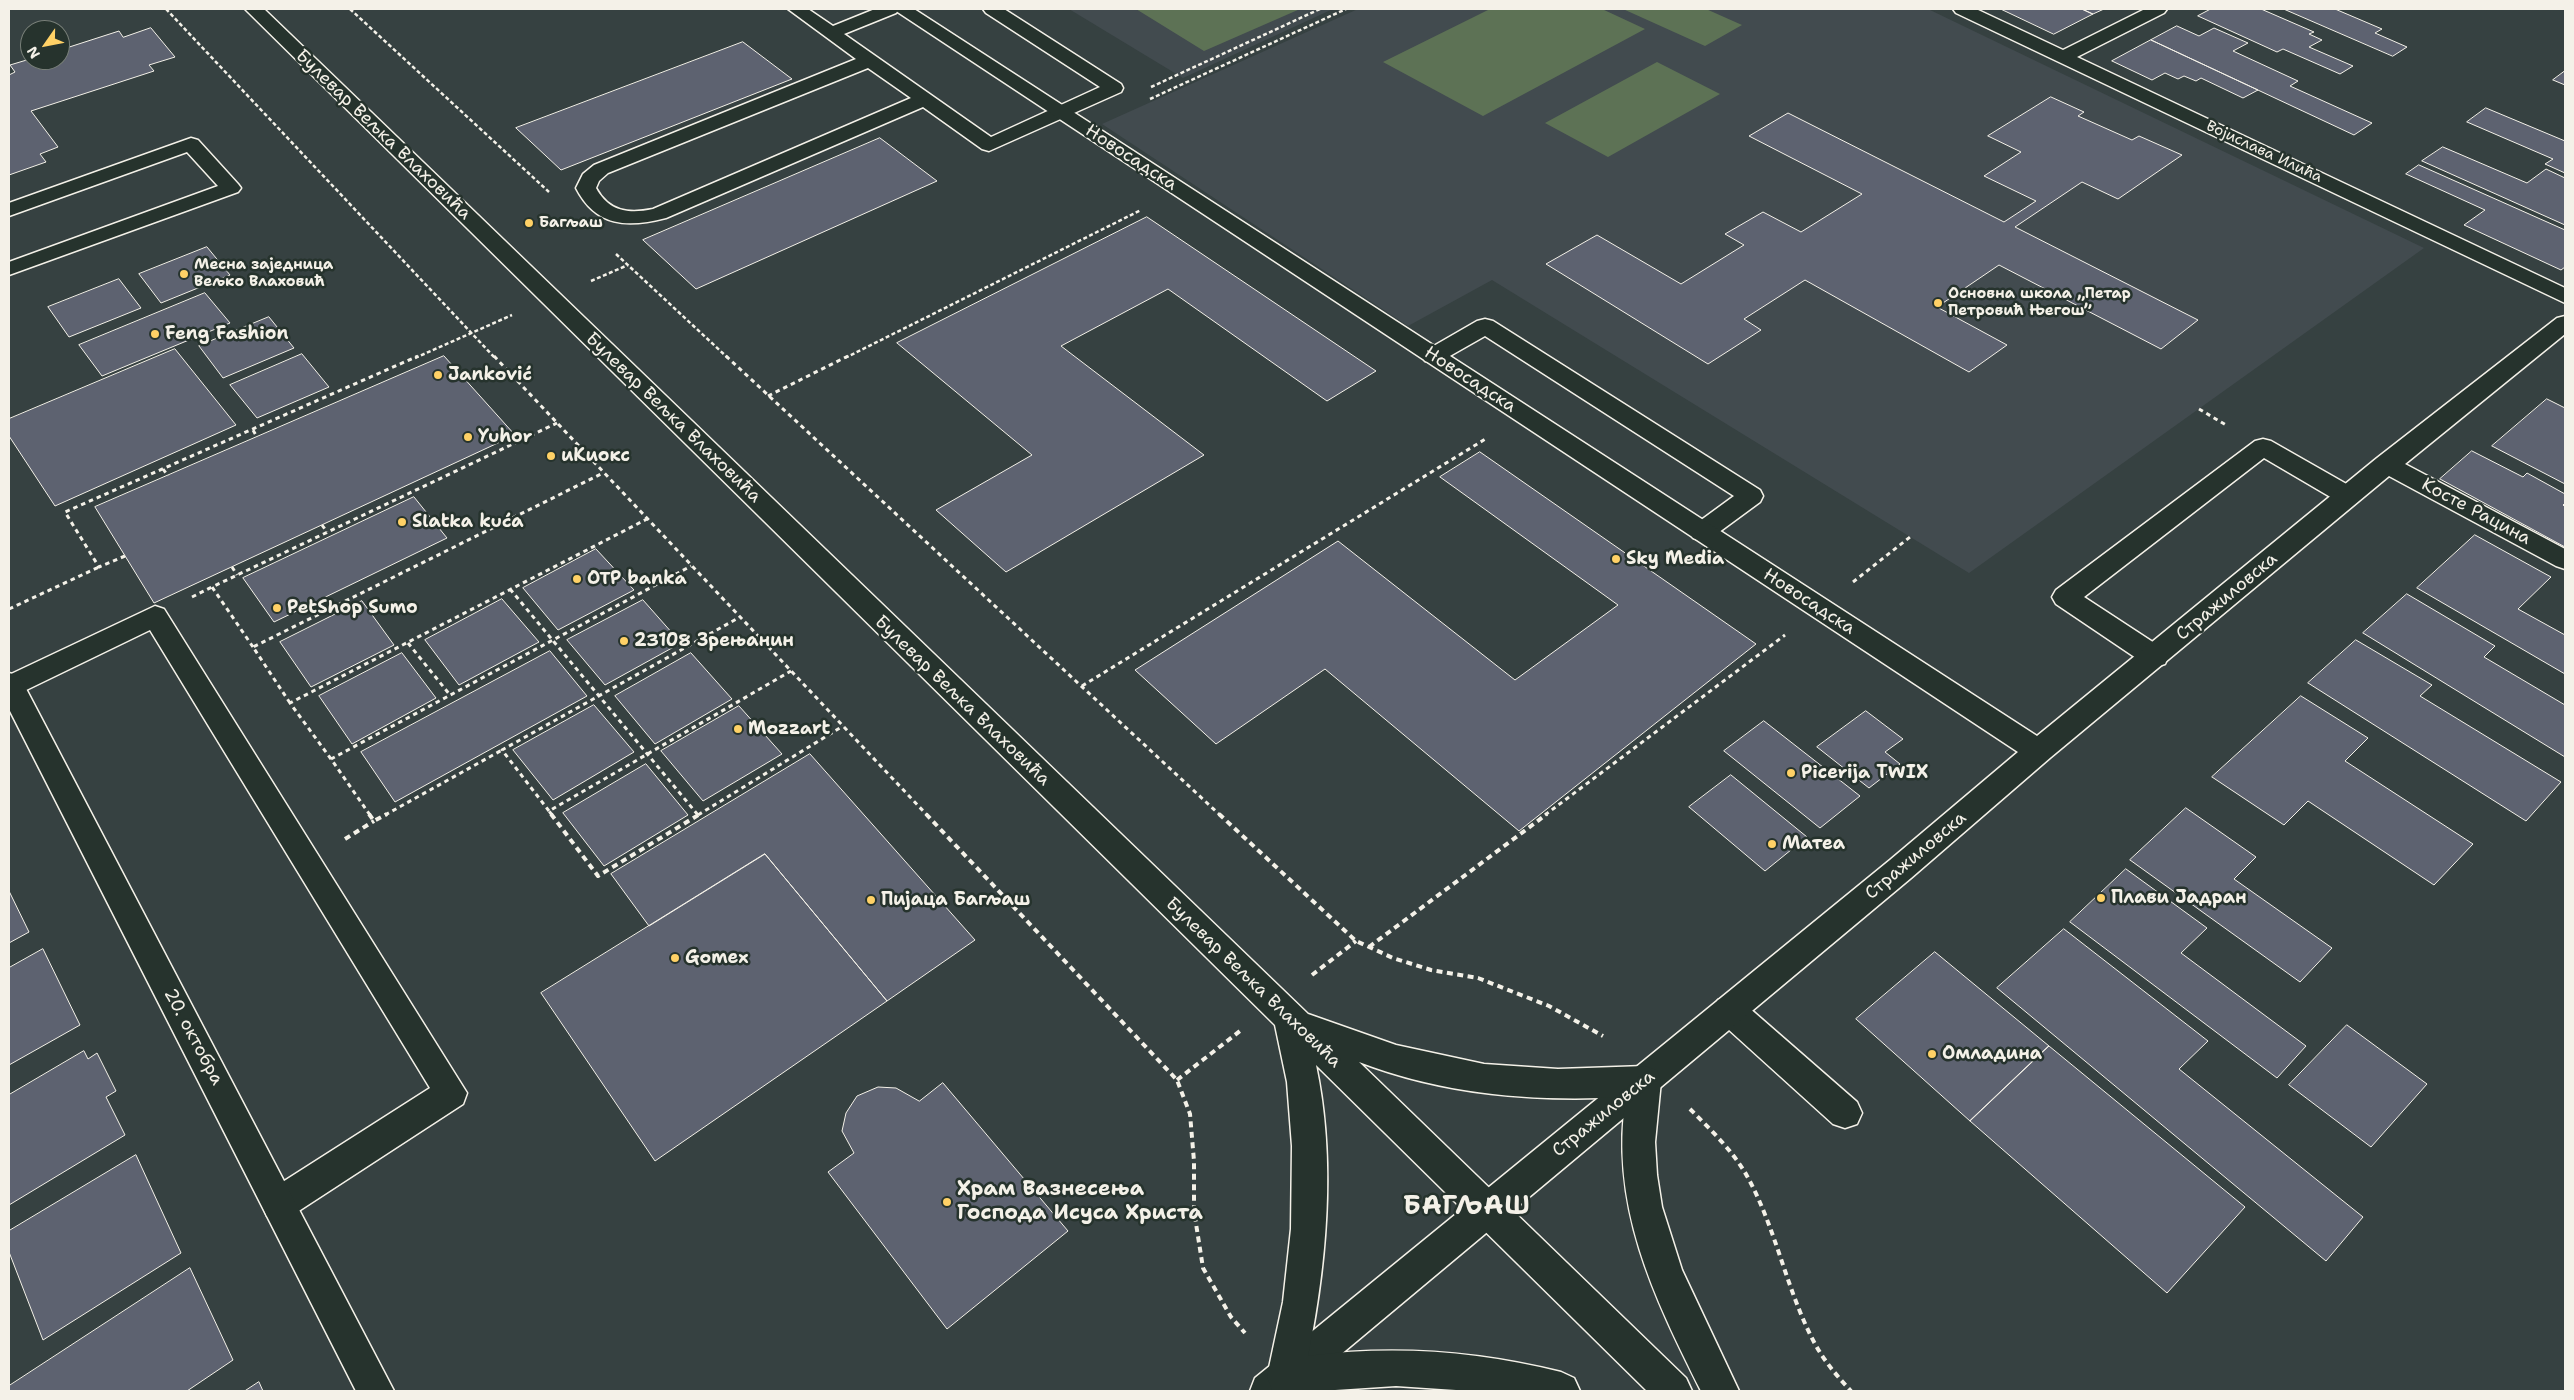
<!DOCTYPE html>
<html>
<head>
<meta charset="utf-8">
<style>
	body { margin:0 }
	#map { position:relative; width:2574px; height:1400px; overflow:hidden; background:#364141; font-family:"Shantell Sans",sans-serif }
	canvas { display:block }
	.frame { position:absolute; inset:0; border:10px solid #f4f1e8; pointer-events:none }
	.north { position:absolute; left:20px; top:20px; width:50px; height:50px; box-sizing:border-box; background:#26332d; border:1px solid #787f78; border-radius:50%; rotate:237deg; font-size:14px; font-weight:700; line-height:20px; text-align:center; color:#f4f1e8 }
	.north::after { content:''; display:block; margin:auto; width:18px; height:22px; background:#ffd166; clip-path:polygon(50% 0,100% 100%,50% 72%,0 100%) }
</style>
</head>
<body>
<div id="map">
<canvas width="2574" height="1400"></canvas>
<div class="frame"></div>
<div class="north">N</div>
</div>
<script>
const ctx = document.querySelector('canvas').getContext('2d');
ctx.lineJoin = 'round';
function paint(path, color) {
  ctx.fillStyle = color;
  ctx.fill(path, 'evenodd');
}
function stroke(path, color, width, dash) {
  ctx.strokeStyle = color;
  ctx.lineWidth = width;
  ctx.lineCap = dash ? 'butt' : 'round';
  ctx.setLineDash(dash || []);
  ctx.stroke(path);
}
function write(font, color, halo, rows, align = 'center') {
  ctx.font = font + ' "Shantell Sans",sans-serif';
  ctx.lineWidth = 5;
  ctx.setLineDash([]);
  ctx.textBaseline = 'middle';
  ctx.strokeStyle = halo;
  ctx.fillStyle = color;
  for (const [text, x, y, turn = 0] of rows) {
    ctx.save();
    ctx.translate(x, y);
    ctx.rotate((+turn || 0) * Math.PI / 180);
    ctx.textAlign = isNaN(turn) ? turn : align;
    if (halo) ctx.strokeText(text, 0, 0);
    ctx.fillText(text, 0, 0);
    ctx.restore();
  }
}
paint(new Path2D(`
	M 1069,9 L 1333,9 L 1183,78 Z
	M 1358,9 L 1928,9 L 2424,248 L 1969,573 L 1492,280 L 1408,326 L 1102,124 Z`), '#424b4f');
paint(new Path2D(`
	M 1136,9 L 1300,9 L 1204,51 Z
	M 1490,9 L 1602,9 L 1645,29 L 1483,116 L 1383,62 Z
	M 1623,9 L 1706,9 L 1742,25 L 1705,46 Z
	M 1657,62 L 1720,94 L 1608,157 L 1545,123 Z`), '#5d7255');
const building = new Path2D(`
	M 2001,9 L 2082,9 L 2093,14 L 2054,34 Z
	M 2082,9 L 2104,9 L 2093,14 Z
	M 2211,9 L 2261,9 L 2314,32 L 2309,34 L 2322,40 L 2309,47 L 2353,66 L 2340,74 L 2283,49 L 2277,52 L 2198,16 Z
	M 2284,9 L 2335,9 L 2382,29 L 2375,33 L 2407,47 L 2393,56 Z
	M 2177,26 L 2199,36 L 2214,28 L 2248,43 L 2233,51 L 2298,81 L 2290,86 L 2372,123 L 2354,135 L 2151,40 Z
	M 151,28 L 175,57 L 149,65 L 154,71 L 31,111 L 58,147 L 40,154 L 46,162 L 9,175 L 9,75 L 15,72 L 10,65 L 30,59 L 60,60 L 60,50 L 119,31 L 123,37 Z
	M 2151,40 L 2258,90 L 2243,98 L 2201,78 L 2196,81 L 2184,76 L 2178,79 L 2165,73 L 2152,80 L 2112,61 Z
	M 743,42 L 792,79 L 561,170 L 516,128 Z
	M 2565,71 L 2565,85 L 2553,80 Z
	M 2051,97 L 2084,112 L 2078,116 L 2132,140 L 2139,136 L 2182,155 L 2118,199 L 2082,182 L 2015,227 L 2198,320 L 2161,349 L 1999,265 L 1937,307 L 2007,345 L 1969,372 L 1805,280 L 1744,319 L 1761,330 L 1708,364 L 1546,264 L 1597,235 L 1681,284 L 1744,245 L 1725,234 L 1763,212 L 1801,232 L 1862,194 L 1749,136 L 1788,113 L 2004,222 L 2036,201 L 1984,176 L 2021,152 L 1988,136 Z
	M 2486,108 L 2565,141 L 2565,173 L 2545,164 L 2553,159 L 2467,122 Z
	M 880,138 L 937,181 L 696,289 L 643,240 Z
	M 2443,147 L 2527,183 L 2546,169 L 2565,178 L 2565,225 L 2422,161 Z
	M 2419,165 L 2565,230 L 2565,267 L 2561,270 L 2464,225 L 2485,210 L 2406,174 Z
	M 1147,217 L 1376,371 L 1327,401 L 1168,289 L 1061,346 L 1204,455 L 1006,572 L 936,510 L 1032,455 L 897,343 Z
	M 207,247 L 230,275 L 161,303 L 139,274 Z
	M 119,279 L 141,308 L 69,337 L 48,307 Z
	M 205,293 L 230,323 L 102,376 L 79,345 Z
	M 269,317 L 294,348 L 223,378 L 199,346 Z
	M 175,349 L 236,425 L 55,506 L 9,436 L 9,419 Z
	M 302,354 L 329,387 L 257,418 L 230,385 Z
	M 444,356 L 515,435 L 154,603 L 95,507 Z
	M 2547,399 L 2565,408 L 2565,484 L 2492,446 Z
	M 2472,451 L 2523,477 L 2527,473 L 2565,494 L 2565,503 L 2563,505 L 2565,507 L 2565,547 L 2440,479 Z
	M 1480,452 L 1756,644 L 1519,831 L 1325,669 L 1216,744 L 1135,670 L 1338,541 L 1515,680 L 1618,605 L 1440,477 Z
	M 414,497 L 447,538 L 274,622 L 243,578 Z
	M 2475,535 L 2551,577 L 2518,609 L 2565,635 L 2565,674 L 2417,588 Z
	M 596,549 L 634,590 L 558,630 L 523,588 Z
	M 2407,594 L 2495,646 L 2484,657 L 2565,705 L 2565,757 L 2363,633 Z
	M 502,599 L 539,642 L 459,685 L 425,640 Z
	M 643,600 L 681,643 L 605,685 L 567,640 Z
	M 362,601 L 394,645 L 311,687 L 280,642 Z
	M 2356,640 L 2432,685 L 2420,696 L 2561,782 L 2526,821 L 2308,683 Z
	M 550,651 L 587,696 L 395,802 L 361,752 Z
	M 402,653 L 436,698 L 352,744 L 319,696 Z
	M 691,653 L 732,699 L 655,744 L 615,696 Z
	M 2301,696 L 2368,738 L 2345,761 L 2473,844 L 2434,885 L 2308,801 L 2284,825 L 2212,777 Z
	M 594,705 L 634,752 L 553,800 L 513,750 Z
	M 739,706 L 782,754 L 703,801 L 661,751 Z
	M 1866,711 L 1903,739 L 1885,752 L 1900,764 L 1869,788 L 1817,747 Z
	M 1764,721 L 1860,796 L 1820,828 L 1724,751 Z
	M 810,754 L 975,940 L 887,1001 L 765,854 L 649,926 L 611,874 Z
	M 646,764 L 688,815 L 604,866 L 563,813 Z
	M 1731,775 L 1807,837 L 1765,871 L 1689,807 Z
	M 2186,808 L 2256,857 L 2234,879 L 2332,948 L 2300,982 L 2130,860 Z
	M 765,854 L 887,1001 L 655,1161 L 541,993 Z
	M 2126,869 L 2207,928 L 2181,953 L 2306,1046 L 2277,1078 L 2070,922 Z
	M 9,891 L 29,932 L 9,943 Z
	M 2064,929 L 2208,1041 L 2179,1069 L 2363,1217 L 2326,1261 L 1997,988 Z
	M 43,949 L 80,1025 L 9,1065 L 9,968 Z
	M 1935,952 L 2049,1046 L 1970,1121 L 1856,1019 Z
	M 2347,1025 L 2427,1084 L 2371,1147 L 2289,1085 Z
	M 2049,1046 L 2245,1207 L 2167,1293 L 1970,1121 Z
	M 84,1051 L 88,1059 L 97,1053 L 116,1091 L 106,1097 L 125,1135 L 9,1205 L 9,1095 Z
	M 943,1083 L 1068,1231 L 947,1329 L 828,1172 L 854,1153 L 842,1131 L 846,1113 L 857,1096 L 878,1087 L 896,1088 L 919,1101 Z
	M 136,1155 L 181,1253 L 43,1340 L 9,1252 L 9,1231 Z
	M 190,1268 L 233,1360 L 187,1391 L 9,1391 L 9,1386 Z
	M 259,1382 L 263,1391 L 245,1391 Z`);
paint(building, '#5d6270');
stroke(building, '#f4f1e8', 1);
const lane = new Path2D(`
	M 788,9 L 808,9 L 833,26 L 875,9 L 899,9 L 896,13 L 844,34 L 991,137 L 1100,87 L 986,13 L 983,9 L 1004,9 L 1121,84 L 1123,88 L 1121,92 L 989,151 L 982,149 L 923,107 L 666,218 C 627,228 596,227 576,188 L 583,174 L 594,165 L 856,59 ZM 868,68 L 911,98 L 653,209 C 629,214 609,212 596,188 L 599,181 L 608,173 Z
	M 191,138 L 198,140 L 238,184 L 241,188 L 238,192 L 9,275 L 9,262 L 218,186 L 187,152 L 9,216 L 9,203 Z
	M 1485,319 L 1493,321 L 1760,490 L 1763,496 L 1760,502 L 1711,538 L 1702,541 L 1693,538 L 1689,532 L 1693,526 L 1734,496 L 1485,336 L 1441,361 L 1433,363 L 1425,361 L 1422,356 L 1425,351 L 1477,321 Z
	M 2263,439 L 2271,441 L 2357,490 L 2360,496 L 2357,502 L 2348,504 L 2339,502 L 2264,458 L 2084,597 L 2165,650 L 2168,657 L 2165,664 L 2155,667 L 2145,664 L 2056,604 L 2052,597 L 2056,590 L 2255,441 Z
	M 155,606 L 164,609 L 467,1093 L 463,1104 L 291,1216 L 279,1221 L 267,1216 L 262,1204 L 267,1192 L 430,1088 L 150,630 L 20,693 L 9,696 L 9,675 Z
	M 1729,996 L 1740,1000 L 1857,1102 L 1862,1113 L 1857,1124 L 1845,1128 L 1833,1124 L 1718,1020 L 1713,1010 L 1718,1000 Z`);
const street = new Path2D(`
	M 893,9 L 914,9 L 2037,736 L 2377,458 L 2557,318 L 2565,316 L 2565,334 L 2405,464 L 2565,549 L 2565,569 L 2556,566 L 2389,476 L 2051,757 L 1911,878 L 1297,1391 L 1250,1391 L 1255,1378 L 1890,860 L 2018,752 Z
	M 1953,9 L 1976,9 L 2063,50 L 2145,9 L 2167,9 L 2164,13 L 2077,57 L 2565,288 L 2565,303 L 1956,13 Z
	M 9,673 L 19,676 L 23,683 L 394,1391 L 356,1391 L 9,709 Z`);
const secondary = new Path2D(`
	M 245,9 L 264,9 L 1308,1014 L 1396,1045 L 1484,1064 L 1558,1069 L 1645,1066 L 1657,1070 L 1661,1081 L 1655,1142 L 1657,1175 L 1662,1207 L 1682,1270 L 1739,1391 L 1701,1391 C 1654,1297 1609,1205 1626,1097 C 1535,1102 1445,1095 1359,1062 L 1686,1378 L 1692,1391 L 1647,1391 L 1316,1065 C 1336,1159 1327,1262 1308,1356 C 1394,1345 1477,1351 1561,1372 L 1574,1378 L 1580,1391 L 1471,1391 L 1396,1386 L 1320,1391 L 1272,1390 L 1267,1377 L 1283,1302 L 1291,1229 L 1292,1146 L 1287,1082 L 1275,1025 Z`);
stroke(lane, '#f4f1e8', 3);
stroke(street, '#f4f1e8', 3);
stroke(secondary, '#f4f1e8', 3);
stroke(new Path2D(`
	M 166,9 L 495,358
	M 350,9 L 549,192
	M 1151,87 L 1320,9
	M 1150,99 L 1346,9
	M 616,254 L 728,358
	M 591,281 L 628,265
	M 415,358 L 512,315
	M 845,358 L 1141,210`), '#f4f1e8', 2.5, [4, 2.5]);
stroke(new Path2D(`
	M 494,356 L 927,815
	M 726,356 L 1220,815
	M 768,396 L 848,356
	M 2199,409 L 2226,425
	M 253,430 L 257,437
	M 163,469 L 168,476
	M 322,525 L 327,532
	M 125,556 L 99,567 L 65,512 L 418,356
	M 232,567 L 237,575
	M 1853,582 L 1910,537
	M 510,589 L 698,815
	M 192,597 L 212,587
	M 9,609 L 99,567
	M 408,643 L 450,695
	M 253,647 L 212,587 L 557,423
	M 1082,686 L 1487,438
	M 290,703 L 253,647 L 603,473
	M 331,759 L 290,703 L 647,519
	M 549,811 L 502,750 L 740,617
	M 370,815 L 331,759 L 691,566
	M 385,815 L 502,750
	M 552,815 L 549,811 L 791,671
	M 698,815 L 843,726
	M 1545,815 L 1785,635`), '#f4f1e8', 3, [4.5, 4]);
stroke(new Path2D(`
	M 369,814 L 374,821 L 387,814
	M 551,814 L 598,876 L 700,814
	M 926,814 L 1177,1080 L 1190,1114 L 1194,1161 L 1194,1211 L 1203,1268 L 1231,1317 L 1245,1333
	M 1219,814 L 1356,941 L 1393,958 L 1431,970 L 1478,978 L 1549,1006 L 1603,1036
	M 345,839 L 374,821
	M 1369,947 L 1547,814
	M 1312,975 L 1356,941
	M 1177,1080 L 1240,1031
	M 1690,1109 C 1710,1129 1733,1151 1747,1176 C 1776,1228 1786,1289 1814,1342 C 1824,1361 1837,1376 1851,1391`), '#f4f1e8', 4, [6, 4.5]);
paint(lane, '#26332d');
paint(street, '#26332d');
paint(secondary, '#26332d');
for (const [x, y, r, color] of [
	[529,223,5,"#ffd166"],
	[184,274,5,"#ffd166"],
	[1938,303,5,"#ffd166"],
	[155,334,5,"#ffd166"],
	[438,375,5,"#ffd166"],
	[468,437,5,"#ffd166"],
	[551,456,5,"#ffd166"],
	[402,522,5,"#ffd166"],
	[1616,559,5,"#ffd166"],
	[577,579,5,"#ffd166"],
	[277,608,5,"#ffd166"],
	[624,641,5,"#ffd166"],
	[738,729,5,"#ffd166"],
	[1791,773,5,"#ffd166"],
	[1772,844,5,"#ffd166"],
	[2101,898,5,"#ffd166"],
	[871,900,5,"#ffd166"],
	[675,958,5,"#ffd166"],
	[1932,1054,5,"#ffd166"],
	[947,1202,5,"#ffd166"]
]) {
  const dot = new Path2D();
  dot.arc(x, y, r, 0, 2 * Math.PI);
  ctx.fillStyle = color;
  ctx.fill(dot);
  stroke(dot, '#26332d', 2);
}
write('15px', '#f4f1e8', '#26332d', [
	["Војислава Илића",2264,152,25]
]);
write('bold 15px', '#f4f1e8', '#26332d', [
	["Багљаш",539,223],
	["Месна заједница",194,265],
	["Вељко Влаховић",194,282],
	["Основна школа „Петар",1948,294],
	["Петровић Његош”",1948,311]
], 'left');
write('18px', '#f4f1e8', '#26332d', [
	["Булевар Вељка Влаховића",383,135,44],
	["Новосадска",1131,158,33],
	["Новосадска",1470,380,33],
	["Булевар Вељка Влаховића",673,418,44],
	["Косте Рацина",2476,512,28],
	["Стражиловска",2227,597,-40],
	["Новосадска",1809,602,33],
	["Булевар Вељка Влаховића",962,701,44],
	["Стражиловска",1916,856,-40],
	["Булевар Вељка Влаховића",1253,983,44],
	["20. октобра",193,1037,62],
	["Стражиловска",1604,1114,-39]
]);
write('bold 18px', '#f4f1e8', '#26332d', [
	["Feng Fashion",165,334],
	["Janković",448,375],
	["Yuhor",478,437],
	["иКиокс",561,456],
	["Slatka kuća",412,522],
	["Sky Media",1626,559],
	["OTP banka",587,579],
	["PetShop Sumo",287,608],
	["23108 Зрењанин",634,641],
	["Mozzart",748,729],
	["Picerija TWIX",1801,773],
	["Матеа",1782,844],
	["Плави Јадран",2111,898],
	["Пијаца Багљаш",881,900],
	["Gomex",685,958],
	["Омладина",1942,1054]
], 'left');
write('bold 21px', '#f4f1e8', '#26332d', [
	["Храм Вазнесења",957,1190],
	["Господа Исуса Христа",957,1214]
], 'left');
ctx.letterSpacing = '1px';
write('bold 26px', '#f4f1e8', '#26332d', [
	["БАГЉАШ",1467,1207]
]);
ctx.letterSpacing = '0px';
</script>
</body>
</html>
